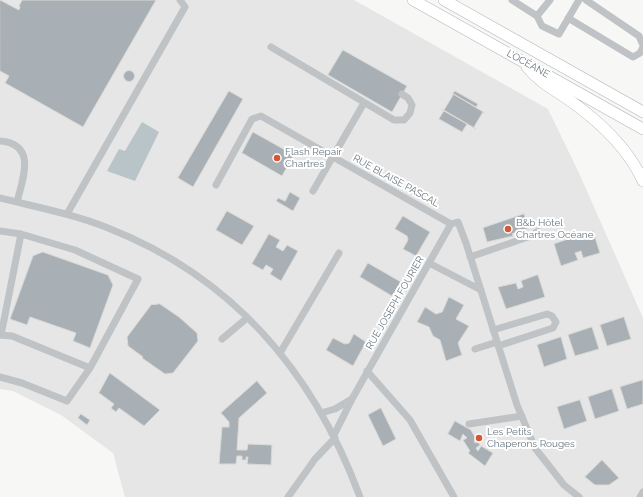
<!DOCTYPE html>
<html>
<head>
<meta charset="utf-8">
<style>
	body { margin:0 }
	canvas { display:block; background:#f7f7f5 }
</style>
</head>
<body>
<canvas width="643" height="497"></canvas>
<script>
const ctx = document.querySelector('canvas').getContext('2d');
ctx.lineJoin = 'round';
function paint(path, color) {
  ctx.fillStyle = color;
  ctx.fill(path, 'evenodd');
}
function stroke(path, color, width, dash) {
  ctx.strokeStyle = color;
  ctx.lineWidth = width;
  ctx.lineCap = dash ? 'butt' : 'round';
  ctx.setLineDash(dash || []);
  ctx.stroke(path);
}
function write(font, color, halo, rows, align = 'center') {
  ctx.font = font + ' Raleway,sans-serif';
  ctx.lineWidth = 4;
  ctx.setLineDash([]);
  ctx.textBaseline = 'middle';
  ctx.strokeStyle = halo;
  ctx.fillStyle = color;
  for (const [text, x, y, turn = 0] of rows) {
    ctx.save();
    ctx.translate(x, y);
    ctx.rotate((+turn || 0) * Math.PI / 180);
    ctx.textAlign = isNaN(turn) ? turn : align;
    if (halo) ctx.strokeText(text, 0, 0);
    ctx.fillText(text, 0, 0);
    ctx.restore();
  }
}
paint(new Path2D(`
	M 0,0 L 354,0 L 548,109 L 579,173 L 643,318 L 643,497 L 125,497 L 113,453 L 61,415 L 13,391 L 0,389 Z`), '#e5e6e5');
paint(new Path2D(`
	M 142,122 L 159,132 L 135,181 L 107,171 L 119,149 L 125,151 Z`), '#b8c4c8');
const building = new Path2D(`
	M 0,0 L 19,10 L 20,7 L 19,6 L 22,0 L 156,0 L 83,127 L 5,83 L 9,76 L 0,71 Z
	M 343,50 L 407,86 L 392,112 L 328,75 Z
	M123.5 76a5.5 5.5 0 1 1 11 0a5.5 5.5 0 1 1-11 0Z
	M 229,91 L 243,99 L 193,187 L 178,178 Z
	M 455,91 L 478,104 L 476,107 L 453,94 Z
	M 452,93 L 485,113 L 483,112 L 474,127 L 476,129 L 442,109 L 444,110 L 453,95 Z
	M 444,111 L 467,124 L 462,132 L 439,119 Z
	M 253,132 L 294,155 L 282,176 L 242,153 Z
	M 290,192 L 300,198 L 293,211 L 276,201 L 278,198 L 285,201 Z
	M 227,211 L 254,226 L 242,245 L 216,230 Z
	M 524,214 L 529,228 L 512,234 L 513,236 L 487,242 L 483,228 Z
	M 403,216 L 430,232 L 416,256 L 403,249 L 408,240 L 407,236 L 395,229 Z
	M 593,231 L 600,253 L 583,258 L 581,251 L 575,253 L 578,260 L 561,266 L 554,244 Z
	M 269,234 L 280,240 L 276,247 L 283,251 L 287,245 L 298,251 L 281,281 L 270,274 L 273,269 L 266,265 L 263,270 L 252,264 Z
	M 43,252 L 108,275 L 113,285 L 90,348 L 73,341 L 76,333 L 30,317 L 27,325 L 10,319 L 33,256 Z
	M 368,263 L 401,282 L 392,296 L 360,277 Z
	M 537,275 L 538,275 L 545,297 L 506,309 L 498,287 L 516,283 L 518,289 L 523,287 L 521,281 Z
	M 449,297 L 464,305 L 456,319 L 469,326 L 458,343 L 462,355 L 446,361 L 440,340 L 433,336 L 429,327 L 417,322 L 425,307 L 436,314 L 442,312 Z
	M 160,304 L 179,317 L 197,333 L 198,341 L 173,373 L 165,374 L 142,358 L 143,357 L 128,346 L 127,337 L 151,305 Z
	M 624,317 L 631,339 L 607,346 L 600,325 Z
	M 592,327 L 599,349 L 575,356 L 568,335 Z
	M 354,334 L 366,342 L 353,366 L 326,350 L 333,338 L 345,344 L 349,343 Z
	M 561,337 L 567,359 L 544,367 L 537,345 Z
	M 110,373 L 160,410 L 144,426 L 119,408 L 116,412 L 111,408 L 114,404 L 99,393 Z
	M 643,380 L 643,404 L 627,409 L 620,387 Z
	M 257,381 L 267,393 L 239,418 L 237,450 L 247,450 L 248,444 L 272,445 L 271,465 L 247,464 L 248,457 L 246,457 L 246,460 L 242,460 L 242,456 L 237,456 L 236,464 L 219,464 L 222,427 L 229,427 L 229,422 L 221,413 Z
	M 612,389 L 619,411 L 595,419 L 588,397 Z
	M 580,400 L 587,421 L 564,429 L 557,407 Z
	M 381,408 L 396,439 L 383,446 L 368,415 Z
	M 81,414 L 90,420 L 87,425 L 78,418 Z
	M 455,421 L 471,430 L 476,439 L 474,440 L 475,443 L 478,442 L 480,445 L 476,448 L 477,450 L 478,451 L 481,446 L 493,453 L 485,466 L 468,453 L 470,451 L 463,440 L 467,438 L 463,434 L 460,441 L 448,434 Z
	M 602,460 L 619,478 L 609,485 L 595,485 L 585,477 Z`);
paint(building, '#a9b0b5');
stroke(building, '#d9d9d7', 1);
const highway = new Path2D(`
	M 413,0 L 643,129
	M 444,0 L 643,112
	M 527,67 C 541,84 554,89 572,102 C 601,123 628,148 643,181`);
stroke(highway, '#b2b6b9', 12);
stroke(new Path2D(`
	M 512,0 L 537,16 L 542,26 L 559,34 L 579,0
	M 586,0 L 639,36 L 643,45
	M 537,16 L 550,0
	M 568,18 L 633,57 L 640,53 L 643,47
	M 271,47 L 394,120 L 404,120 L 410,113 L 412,105 L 408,98 L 402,94
	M 0,141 C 37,144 23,178 17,202
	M 216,185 L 252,119 L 261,116 L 451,224
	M 313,191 L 364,103
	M 0,198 C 36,207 73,214 108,228 C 233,277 314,373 360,497
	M 67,214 L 185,7 L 180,0
	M 0,231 L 21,234 L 75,250 L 138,279 L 90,368 L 67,401 L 22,383 L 0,377
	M 470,257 L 531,236 L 538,231
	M 429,263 L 481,290
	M 493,330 L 547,314 L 552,316 L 556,322 L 553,328 L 498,346
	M 0,335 L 12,336 L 90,368
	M 1,335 L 21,234
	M 222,339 L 247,318
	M 475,349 L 497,342
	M 280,353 L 339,253
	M 367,371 L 410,420 L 454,497
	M 321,413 L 335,409 L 350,400
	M 469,424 L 522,416
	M 334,435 L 352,399 L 451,224 L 458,222 L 466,243 L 517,405 L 535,448 L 564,485 L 579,497
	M 288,497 L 315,459 L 335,438
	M 640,497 L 643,492`), '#bfc3c6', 7);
stroke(highway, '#fff', 11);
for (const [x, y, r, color] of [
	[277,158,4,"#d65636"],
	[508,229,4,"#d65636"],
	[479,438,4,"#d65636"]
]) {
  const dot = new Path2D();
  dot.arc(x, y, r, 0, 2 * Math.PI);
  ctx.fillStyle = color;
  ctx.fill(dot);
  stroke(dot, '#fff', 1.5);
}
write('10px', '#697883', '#fff', [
	["L’OCÉANE",528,64,29],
	["RUE BLAISE PASCAL",396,181,29],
	["RUE JOSEPH FOURIER",395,303,-60]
]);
write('10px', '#697883', '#fff', [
	["Flash Repair",285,152],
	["Chartres",285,164],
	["B&b Hôtel",516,223],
	["Chartres Océane",516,235],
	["Les Petits",487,432],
	["Chaperons Rouges",487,444]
], 'left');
</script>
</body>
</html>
